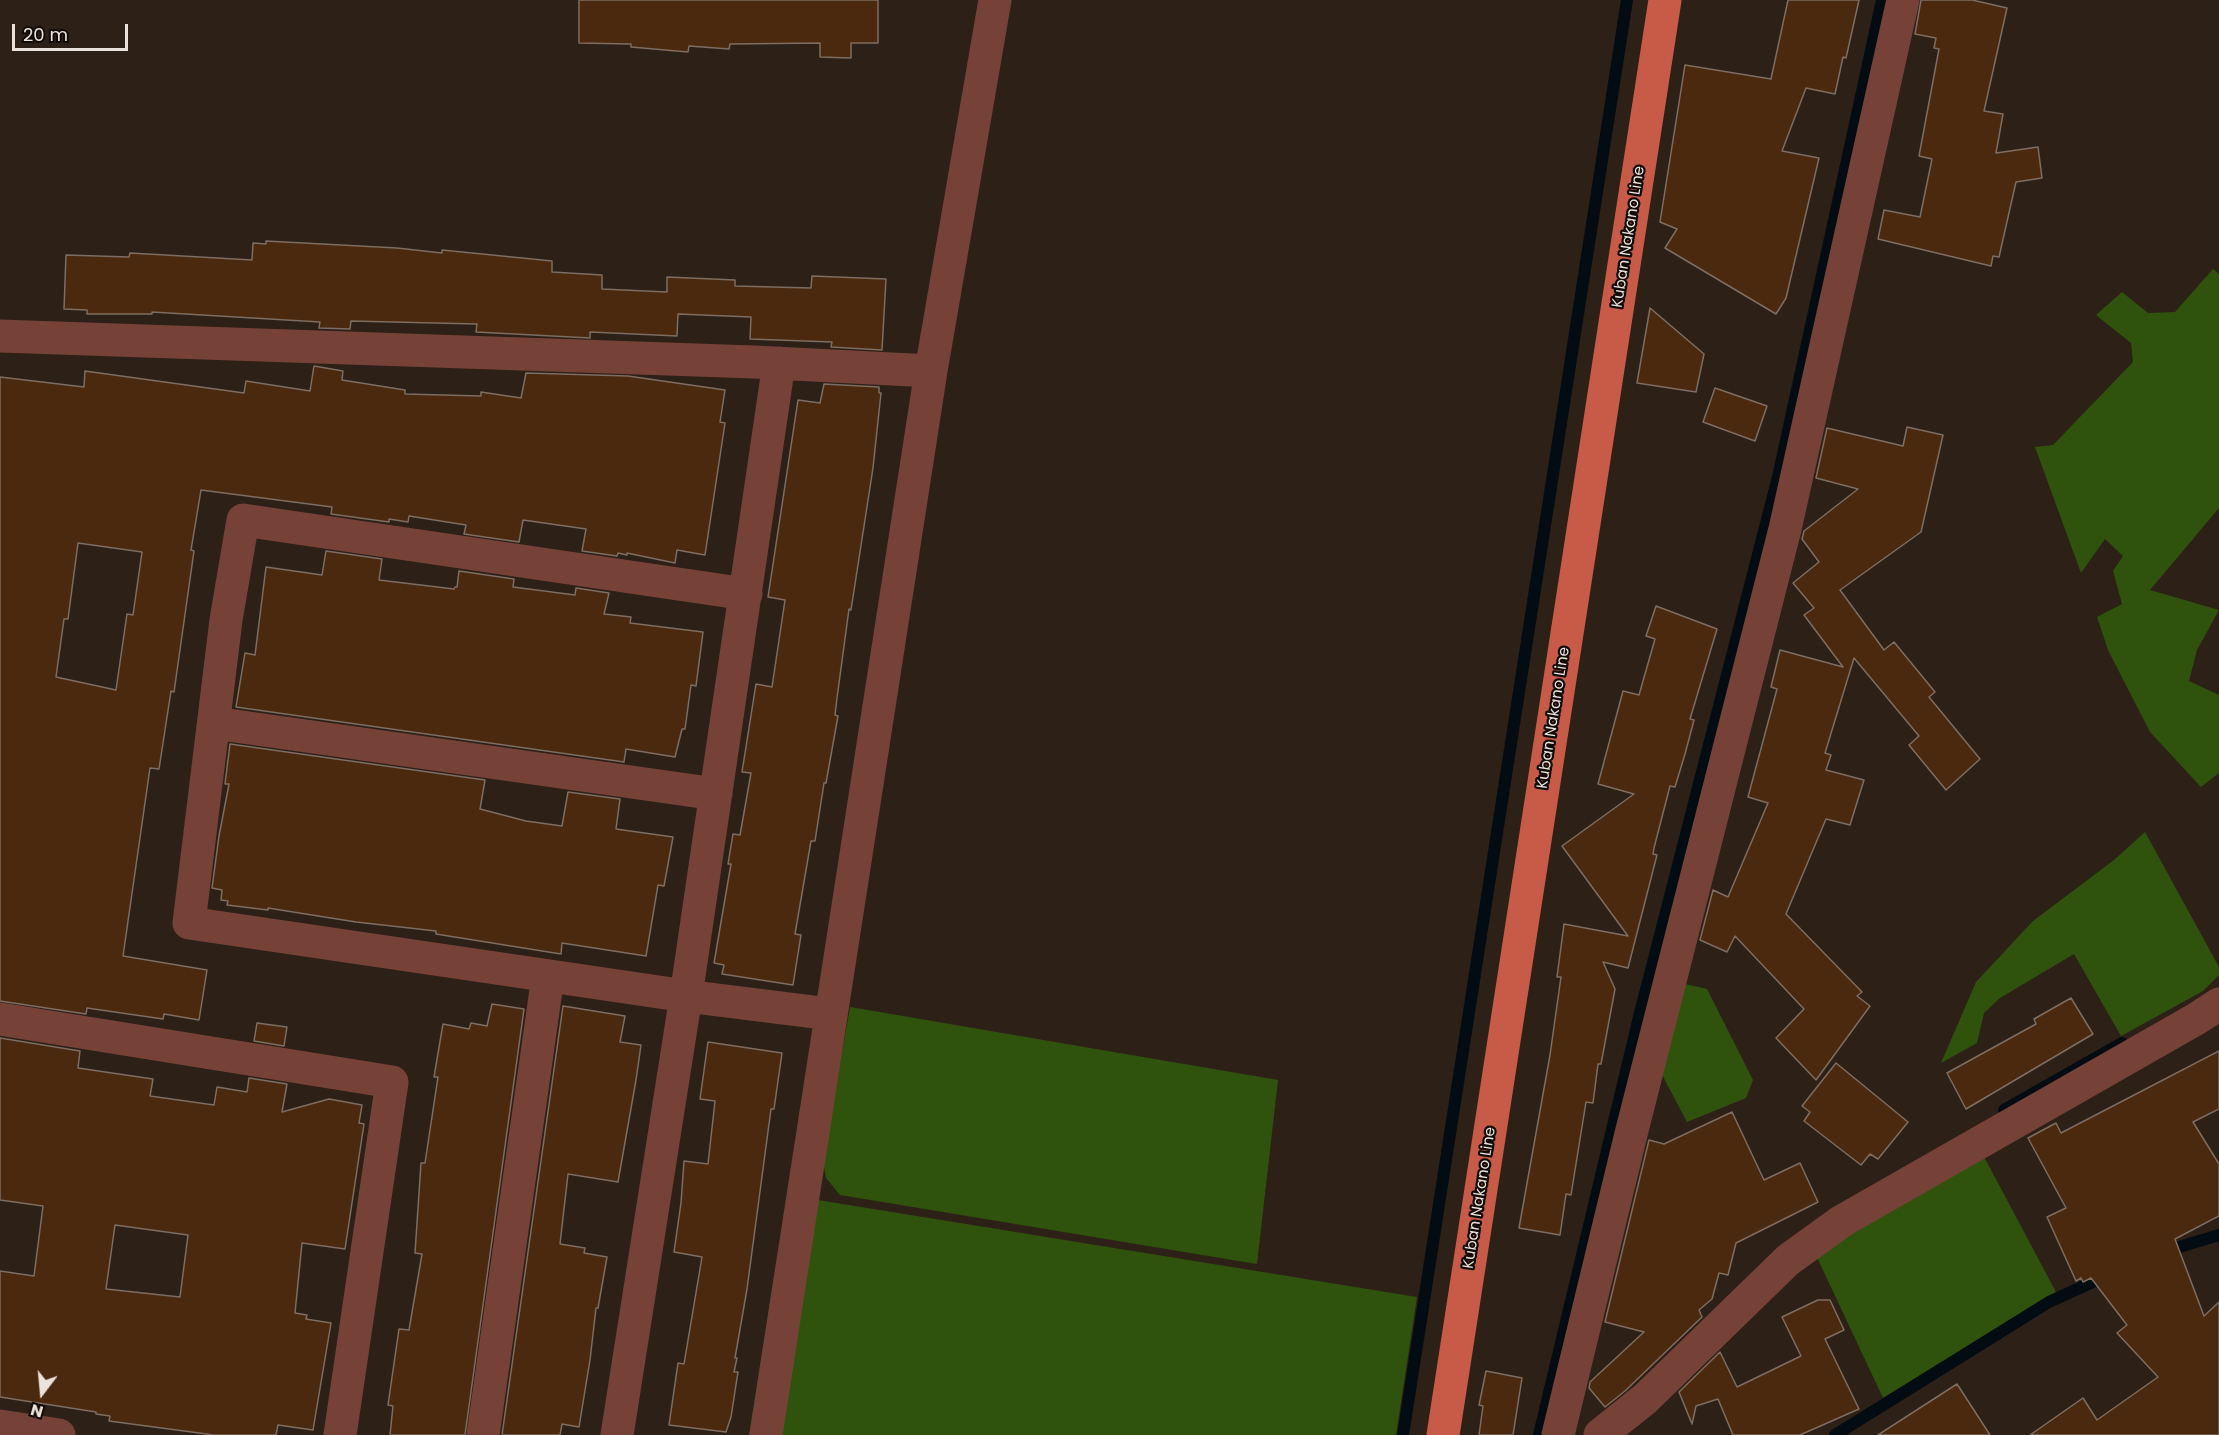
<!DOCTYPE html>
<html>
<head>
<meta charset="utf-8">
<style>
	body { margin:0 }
	#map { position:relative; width:2219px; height:1435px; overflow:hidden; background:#2d2017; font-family:Poppins,sans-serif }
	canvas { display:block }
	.north { position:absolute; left:12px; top:1363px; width:60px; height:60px; -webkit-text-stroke:4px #110b07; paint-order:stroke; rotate:196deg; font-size:16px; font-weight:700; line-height:24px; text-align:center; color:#ebe2dc }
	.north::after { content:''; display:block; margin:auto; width:21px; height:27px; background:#ebe2dc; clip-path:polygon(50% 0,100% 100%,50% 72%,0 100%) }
	.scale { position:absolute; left:12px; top:24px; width:116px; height:27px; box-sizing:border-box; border:3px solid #ebe2dc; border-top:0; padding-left:8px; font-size:18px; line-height:21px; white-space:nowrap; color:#ebe2dc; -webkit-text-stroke:4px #110b07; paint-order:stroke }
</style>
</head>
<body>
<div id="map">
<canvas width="2219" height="1435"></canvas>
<div class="north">N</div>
<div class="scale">20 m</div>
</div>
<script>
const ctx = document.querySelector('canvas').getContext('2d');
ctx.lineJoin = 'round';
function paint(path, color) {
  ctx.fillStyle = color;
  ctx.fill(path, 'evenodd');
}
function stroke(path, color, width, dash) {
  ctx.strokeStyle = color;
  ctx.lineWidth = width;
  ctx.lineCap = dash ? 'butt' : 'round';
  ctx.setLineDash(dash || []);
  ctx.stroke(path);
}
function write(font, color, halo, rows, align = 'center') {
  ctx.font = font + ' Poppins,sans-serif';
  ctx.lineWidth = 4.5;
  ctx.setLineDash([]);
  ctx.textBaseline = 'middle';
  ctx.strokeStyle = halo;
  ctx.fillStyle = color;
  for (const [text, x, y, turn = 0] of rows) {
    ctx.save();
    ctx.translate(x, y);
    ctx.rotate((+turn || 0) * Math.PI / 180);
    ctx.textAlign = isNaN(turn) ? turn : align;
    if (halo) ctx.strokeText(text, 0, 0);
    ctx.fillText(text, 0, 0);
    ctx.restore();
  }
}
paint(new Path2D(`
	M 2213,269 L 2219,274 L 2219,508 L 2150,590 L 2219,610 L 2197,650 L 2189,681 L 2219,695 L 2219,773 L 2201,787 L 2150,732 L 2108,650 L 2097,617 L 2122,604 L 2113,571 L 2123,556 L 2105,539 L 2081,573 L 2035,447 L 2053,445 L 2133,362 L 2131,343 L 2096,315 L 2122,292 L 2148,313 L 2175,312 Z
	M 2145,832 L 2219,967 L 2219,975 L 2203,991 L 2121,1036 L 2074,954 L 2000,998 L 1984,1013 L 1977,1043 L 1941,1063 L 1976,982 L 2033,921 L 2114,860 Z
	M 1685,984 L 1707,989 L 1753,1080 L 1746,1098 L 1687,1122 L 1659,1069 Z
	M 850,1007 L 1278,1080 L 1257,1264 L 840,1195 L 826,1178 L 823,1161 Z
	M 1982,1153 L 2056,1292 L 1883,1398 L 1814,1251 Z
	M 787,1195 L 1417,1297 L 1396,1435 L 749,1435 Z`), '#2f530c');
stroke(new Path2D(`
	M 2004,1110 L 2122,1043
	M 2163,1252 L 2219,1235
	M 1403,1435 L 1627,0
	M 1539,1435 L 1640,1013 L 1778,477 L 1882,0
	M 1835,1435 L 2049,1302 L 2108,1275`), '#030c12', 12);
const building = new Path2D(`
	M 579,0 L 878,0 L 878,43 L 851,43 L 851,58 L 820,57 L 820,43 L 730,44 L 729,49 L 689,46 L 688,52 L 631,47 L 631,44 L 579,43 Z
	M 1788,0 L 1859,0 L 1846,58 L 1843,57 L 1835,94 L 1806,88 L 1782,151 L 1819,158 L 1786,298 L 1776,314 L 1665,248 L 1677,229 L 1660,222 L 1685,65 L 1771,79 Z
	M 1921,0 L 1972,0 L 2007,8 L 1984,111 L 2003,114 L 1996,153 L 2038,147 L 2042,178 L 2016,182 L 1999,257 L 1993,256 L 1991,266 L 1878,239 L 1884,210 L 1920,217 L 1932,159 L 1919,156 L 1939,49 L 1934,48 L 1936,38 L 1915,34 Z
	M 266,241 L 397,248 L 442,253 L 442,250 L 552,261 L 552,272 L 602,275 L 602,289 L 667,292 L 667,277 L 735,280 L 735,286 L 811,288 L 812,276 L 886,279 L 882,350 L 831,347 L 832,342 L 750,339 L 751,317 L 678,314 L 677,336 L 590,332 L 590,338 L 476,332 L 477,324 L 351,321 L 350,329 L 319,328 L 320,322 L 152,312 L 152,314 L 87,314 L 87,310 L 64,309 L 66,255 L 129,257 L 130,253 L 252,260 L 253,243 L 266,244 Z
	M 1650,308 L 1704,354 L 1696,392 L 1637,383 Z
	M 314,366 L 343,371 L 342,380 L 405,390 L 405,394 L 481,396 L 481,392 L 521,398 L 526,373 L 628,376 L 725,390 L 720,422 L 725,423 L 705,555 L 677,550 L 675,563 L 627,553 L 627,555 L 618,553 L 617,556 L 582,551 L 586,529 L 523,520 L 519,542 L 464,534 L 466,525 L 409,516 L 408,522 L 389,519 L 389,522 L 331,514 L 332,507 L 201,490 L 191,550 L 194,551 L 174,692 L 171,691 L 159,769 L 150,768 L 123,956 L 207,970 L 199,1020 L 164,1014 L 163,1019 L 87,1008 L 86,1014 L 0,1001 L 0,377 L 84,387 L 85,371 L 244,393 L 246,381 L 310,391 ZM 78,543 L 142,552 L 133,615 L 127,614 L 116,690 L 56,677 L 64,619 L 68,619 Z
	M 824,384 L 879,387 L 879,393 L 881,393 L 873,468 L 851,610 L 849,609 L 837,698 L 835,715 L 838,716 L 826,783 L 824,783 L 815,841 L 811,841 L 795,934 L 801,935 L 793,985 L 722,974 L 724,965 L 714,963 L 731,864 L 728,864 L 733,834 L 740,835 L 751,773 L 742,772 L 756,684 L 772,687 L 785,600 L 768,597 L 798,400 L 820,403 Z
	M 1715,388 L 1767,406 L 1755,441 L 1703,422 Z
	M 1907,427 L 1943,435 L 1921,532 L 1840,590 L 1884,650 L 1894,642 L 1935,692 L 1929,697 L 1980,759 L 1946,790 L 1909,745 L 1919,736 L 1854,658 L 1825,753 L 1831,755 L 1826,770 L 1864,780 L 1850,825 L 1826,819 L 1786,914 L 1862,992 L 1857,996 L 1870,1006 L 1816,1080 L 1776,1038 L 1804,1009 L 1735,936 L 1727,952 L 1700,940 L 1713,890 L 1728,897 L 1768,803 L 1748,797 L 1777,689 L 1771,687 L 1780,650 L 1843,667 L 1804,615 L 1814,608 L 1793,583 L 1819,562 L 1802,539 L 1804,531 L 1858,489 L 1816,478 L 1827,428 L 1903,446 Z
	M 326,551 L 382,559 L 379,580 L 454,589 L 455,587 L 457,587 L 459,571 L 514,579 L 513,587 L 575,595 L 576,588 L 609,593 L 604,614 L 631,617 L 630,623 L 703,632 L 696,686 L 691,685 L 685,729 L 682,729 L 675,757 L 626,749 L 624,762 L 236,707 L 245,653 L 255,655 L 266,567 L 322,575 Z
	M 1656,606 L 1717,629 L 1690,719 L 1694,720 L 1685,754 L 1675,787 L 1670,786 L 1654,848 L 1653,854 L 1657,855 L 1628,968 L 1603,962 L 1615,989 L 1601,1064 L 1598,1064 L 1593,1103 L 1586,1102 L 1571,1195 L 1566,1194 L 1560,1235 L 1519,1228 L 1550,1055 L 1561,977 L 1557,977 L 1564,924 L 1628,936 L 1562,846 L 1634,794 L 1598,784 L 1623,691 L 1639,695 L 1655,639 L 1646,636 Z
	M 230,744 L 485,780 L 480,809 L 526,821 L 562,826 L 568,792 L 620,799 L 616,829 L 673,837 L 664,886 L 658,885 L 646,956 L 562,943 L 561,954 L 436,934 L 436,931 L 356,922 L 268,908 L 268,910 L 227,905 L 228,901 L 221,900 L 222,890 L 212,888 L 219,836 L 229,784 L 225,784 Z
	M 2071,998 L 2093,1034 L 1966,1109 L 1947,1073 L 2036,1024 L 2034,1019 Z
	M 492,1004 L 524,1009 L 465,1435 L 390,1435 L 393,1406 L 388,1405 L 399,1329 L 409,1330 L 422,1254 L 415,1253 L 421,1163 L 425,1163 L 438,1077 L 434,1077 L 443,1024 L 469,1029 L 471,1023 L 487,1026 Z
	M 563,1006 L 625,1016 L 620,1042 L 641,1045 L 636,1080 L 618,1182 L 568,1174 L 560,1244 L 585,1248 L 584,1253 L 607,1257 L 598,1308 L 596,1308 L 590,1360 L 579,1427 L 562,1424 L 560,1435 L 502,1435 Z
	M 257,1023 L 287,1027 L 284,1046 L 254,1041 Z
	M 0,1038 L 80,1051 L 78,1068 L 153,1079 L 150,1096 L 214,1105 L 217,1087 L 247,1092 L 249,1078 L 287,1084 L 282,1112 L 329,1099 L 362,1105 L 359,1123 L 364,1124 L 345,1249 L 302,1243 L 295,1313 L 307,1315 L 306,1319 L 331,1323 L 313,1430 L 278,1425 L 276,1435 L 214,1435 L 109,1421 L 110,1416 L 96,1414 L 96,1412 L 0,1397 L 0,1271 L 34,1276 L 43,1206 L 0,1200 ZM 115,1225 L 188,1235 L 180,1297 L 106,1289 Z
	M 708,1042 L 782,1053 L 774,1109 L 771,1109 L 747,1289 L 735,1358 L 737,1358 L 734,1372 L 738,1372 L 731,1417 L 726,1432 L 669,1425 L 678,1363 L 684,1364 L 702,1257 L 674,1252 L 681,1203 L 684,1161 L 708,1164 L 715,1101 L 700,1099 Z
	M 2219,1051 L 2219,1109 L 2193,1122 L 2219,1164 L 2219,1216 L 2175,1239 L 2204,1316 L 2219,1302 L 2219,1435 L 2030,1435 L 2083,1398 L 2097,1420 L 2158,1377 L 2117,1333 L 2127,1325 L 2091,1278 L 2083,1282 L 2081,1278 L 2076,1281 L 2047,1217 L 2066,1208 L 2028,1138 L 2056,1123 L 2061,1133 Z
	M 1836,1063 L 1908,1122 L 1878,1159 L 1870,1154 L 1861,1165 L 1804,1121 L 1810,1112 L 1802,1106 Z
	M 1732,1112 L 1764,1180 L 1800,1163 L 1818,1202 L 1736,1243 L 1728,1275 L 1719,1273 L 1712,1299 L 1699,1310 L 1702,1317 L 1625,1391 L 1605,1407 L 1589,1388 L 1590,1382 L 1644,1332 L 1605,1322 L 1649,1140 L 1664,1144 Z
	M 1818,1300 L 1830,1300 L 1844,1330 L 1825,1339 L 1859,1409 L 1800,1435 L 1733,1435 L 1718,1399 L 1696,1406 L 1692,1424 L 1679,1392 L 1720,1352 L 1737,1387 L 1801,1356 L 1782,1317 Z
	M 1486,1371 L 1522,1378 L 1513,1435 L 1479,1435 L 1483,1406 L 1479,1405 Z
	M 1957,1384 L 1990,1435 L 1878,1435 Z`);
paint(building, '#4b290e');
stroke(building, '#7d6d62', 1.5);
stroke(new Path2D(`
	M 0,336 L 754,362 L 931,371
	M 746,594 L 243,520 L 226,620 L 189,923 L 686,996 L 830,1014
	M 214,723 L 716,794
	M 0,1019 L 392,1082 L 340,1435
	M 0,1426 L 59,1435
	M 483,1435 L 548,976
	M 617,1435 L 686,996 L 779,363
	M 766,1435 L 931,371 L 995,0
	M 1558,1435 L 1631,1134 L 1785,529 L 1903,0
	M 1600,1435 L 1645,1399 L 1788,1260 L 1842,1221 L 2196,1019 L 2219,1004`), '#764238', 33);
stroke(new Path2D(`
	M 1443,1435 L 1665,0`), '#c75b48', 33);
write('15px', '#ebe2dc', '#110b07', [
	["Kuban Nakano Line",1629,237,-81],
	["Kuban Nakano Line",1554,718,-81],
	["Kuban Nakano Line",1480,1198,-81]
]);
</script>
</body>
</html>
